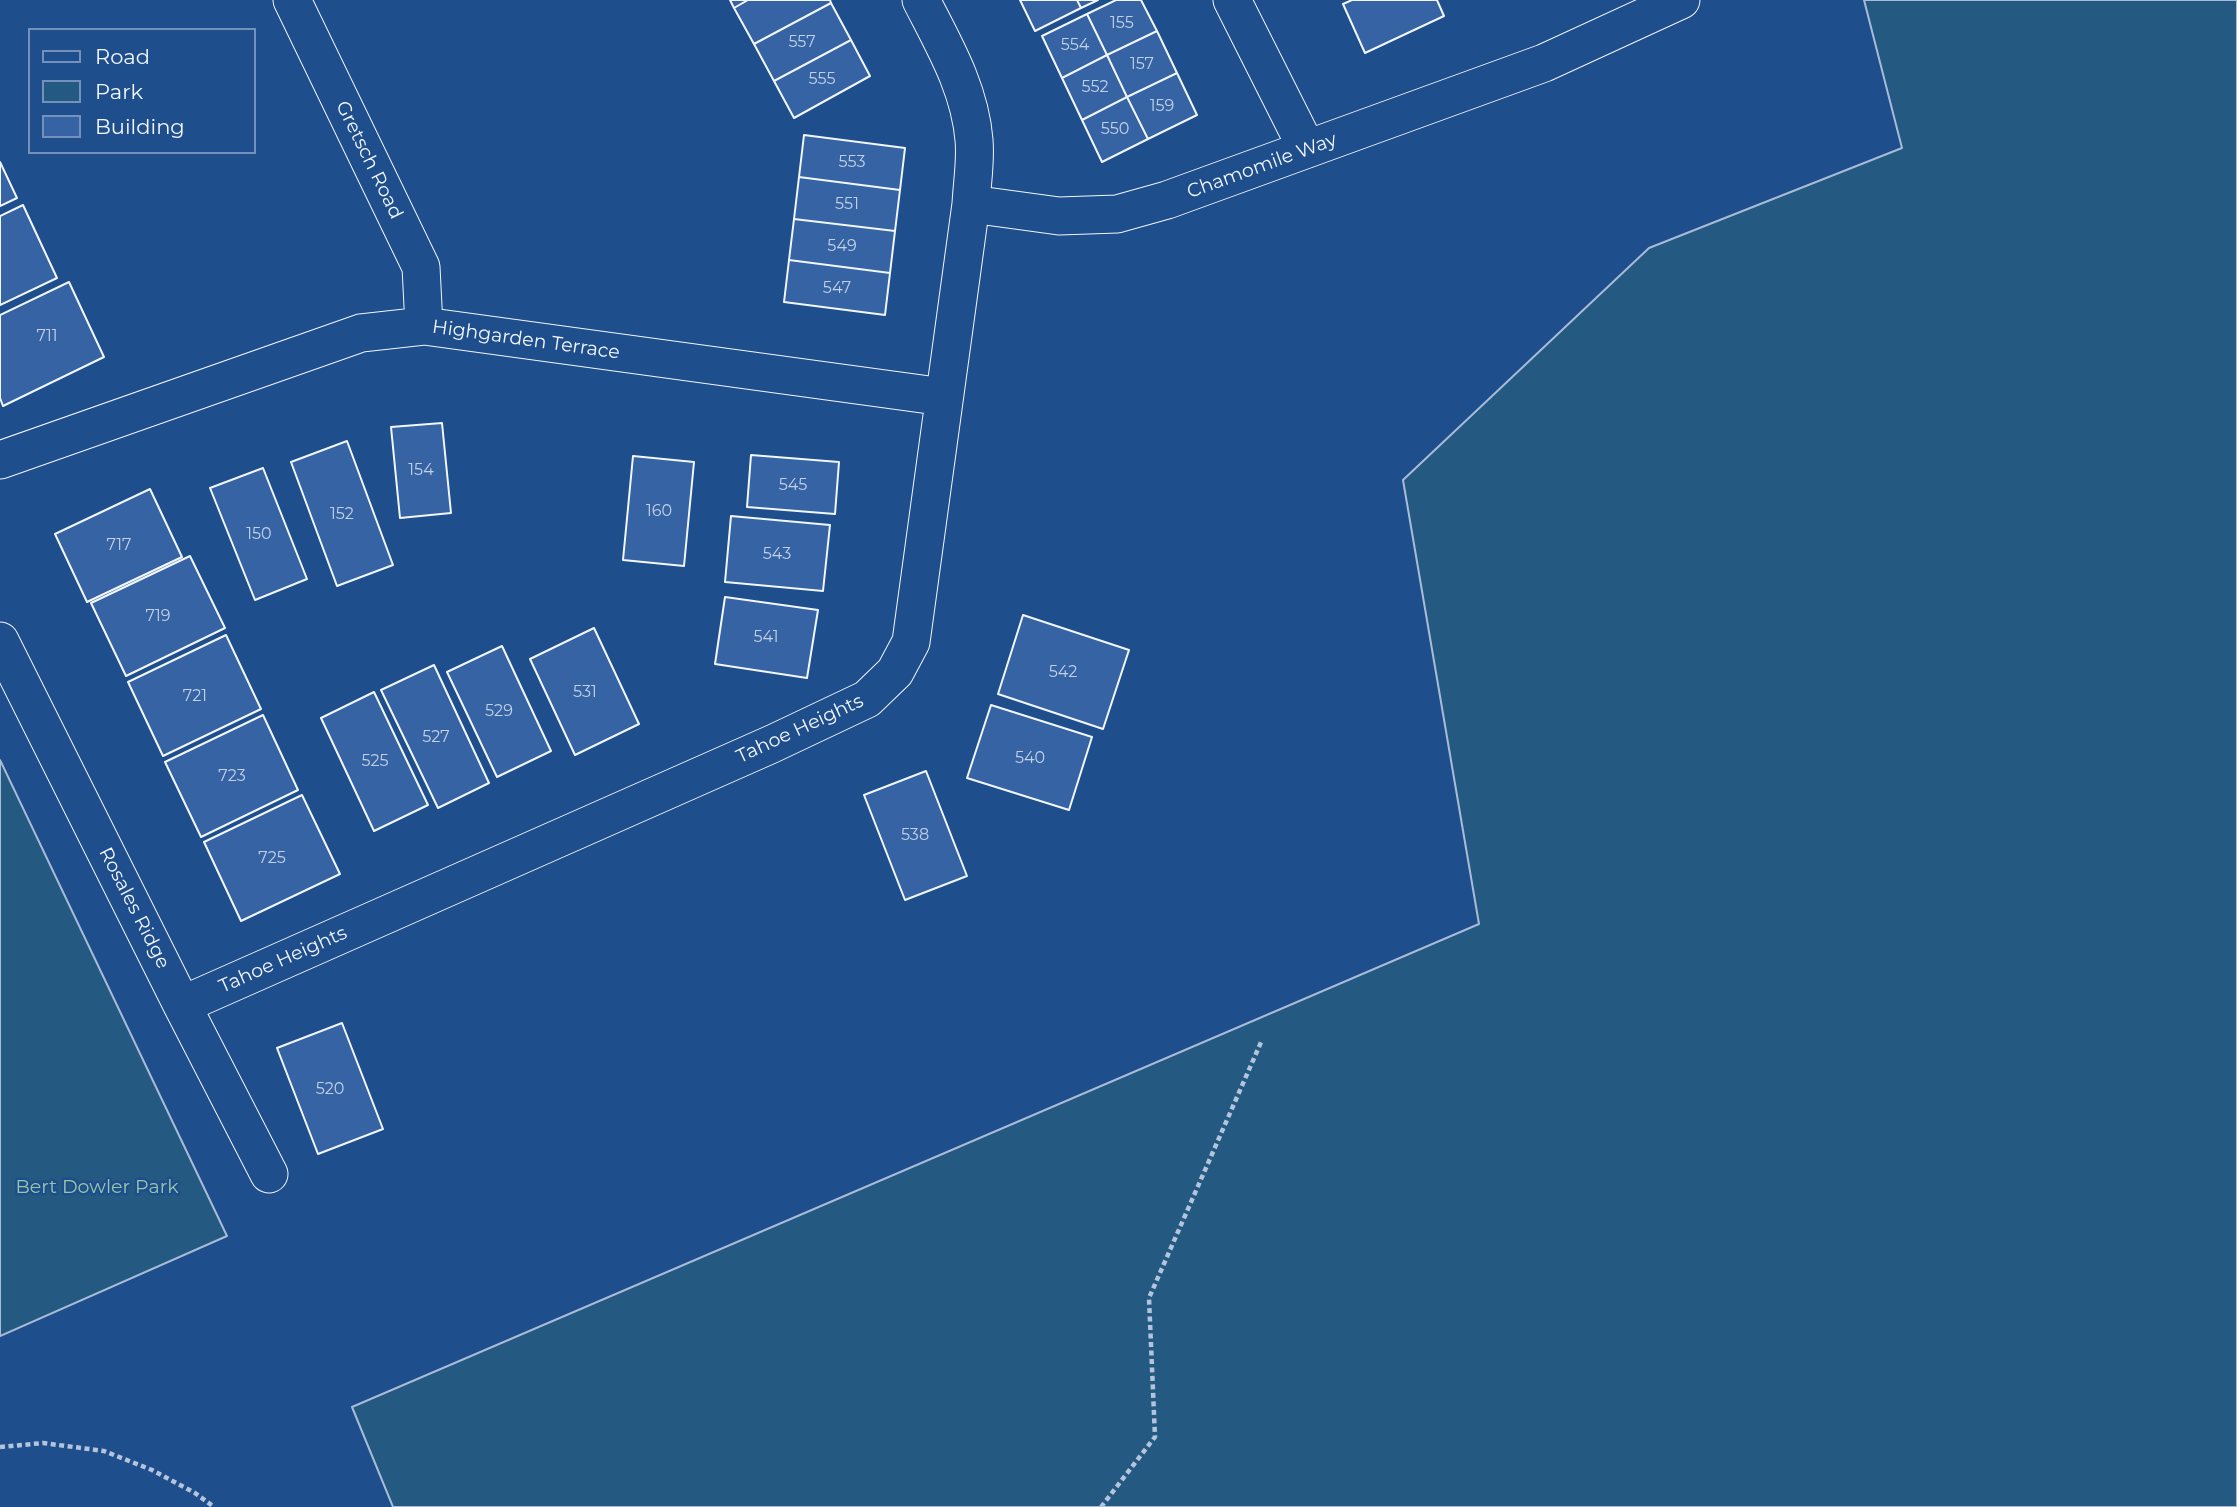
<!DOCTYPE html>
<html>
<head>
<meta charset="utf-8">
<style>
	body { margin:0 }
	#map { position:relative; width:2237px; height:1507px; overflow:hidden; background:#1f4e8c; font-family:Montserrat,sans-serif }
	canvas { display:block }
	.legend { position:absolute; left:28px; top:28px; width:228px; height:126px; box-sizing:border-box; background:#1f4e8c; border:2px solid #7391ba; margin:0; padding:9px 12px; list-style:none; font-size:21px; color:#f2f6ff }
	.legend li { display:flex; align-items:center; gap:14px; height:35px }
	.legend b { width:35px; border:2px solid #7391ba }
</style>
</head>
<body>
<div id="map">
<canvas width="2237" height="1507"></canvas>
<ul class="legend">
<li><b style="height:9px;background:#1f4e8c"></b>Road</li>
<li><b style="height:19px;background:#245a82"></b>Park</li>
<li><b style="height:19px;background:#3563a3"></b>Building</li>
</ul>
</div>
<script>
const ctx = document.querySelector('canvas').getContext('2d');
ctx.lineJoin = 'round';
function paint(path, color) {
  ctx.fillStyle = color;
  ctx.fill(path, 'evenodd');
}
function stroke(path, color, width, dash) {
  ctx.strokeStyle = color;
  ctx.lineWidth = width;
  ctx.lineCap = dash ? 'butt' : 'round';
  ctx.setLineDash(dash || []);
  ctx.stroke(path);
}
function write(font, color, halo, rows, align = 'center') {
  ctx.font = font + ' Montserrat,sans-serif';
  ctx.lineWidth = 5;
  ctx.setLineDash([]);
  ctx.textBaseline = 'middle';
  ctx.strokeStyle = halo;
  ctx.fillStyle = color;
  for (const [text, x, y, turn = 0] of rows) {
    ctx.save();
    ctx.translate(x, y);
    ctx.rotate((+turn || 0) * Math.PI / 180);
    ctx.textAlign = isNaN(turn) ? turn : align;
    if (halo) ctx.strokeText(text, 0, 0);
    ctx.fillText(text, 0, 0);
    ctx.restore();
  }
}
const green = new Path2D(`
	M 1864,0 L 2237,0 L 2237,1507 L 393,1507 L 352,1407 L 1479,924 L 1403,480 L 1649,248 L 1902,148 Z
	M 0,760 L 227,1236 L 0,1336 Z`);
paint(green, '#245a82');
stroke(green, '#a8bbd7', 2);
const building = new Path2D(`
	M 730,0 L 748,0 L 734,8 Z
	M 748,0 L 830,0 L 831,3 L 754,44 L 734,8 Z
	M 1020,0 L 1077,0 L 1081,8 L 1035,31 Z
	M 1077,0 L 1098,0 L 1081,8 Z
	M 1116,0 L 1141,0 L 1157,31 L 1107,55 L 1087,14 Z
	M 1352,0 L 1437,0 L 1444,16 L 1365,53 L 1343,4 Z
	M 831,3 L 851,40 L 774,81 L 754,44 Z
	M 1087,14 L 1107,55 L 1062,78 L 1042,36 Z
	M 1157,31 L 1177,73 L 1127,97 L 1107,55 Z
	M 851,40 L 870,76 L 794,118 L 774,81 Z
	M 1107,55 L 1127,97 L 1082,120 L 1062,78 Z
	M 1177,73 L 1197,115 L 1148,139 L 1127,97 Z
	M 1127,97 L 1148,139 L 1102,162 L 1082,120 Z
	M 804,135 L 905,148 L 900,190 L 799,177 Z
	M 0,162 L 17,198 L 0,206 Z
	M 799,177 L 900,190 L 895,231 L 794,219 Z
	M 23,205 L 57,278 L 0,305 L 0,216 Z
	M 794,219 L 895,231 L 890,273 L 789,260 Z
	M 789,260 L 890,273 L 885,315 L 784,302 Z
	M 69,282 L 104,357 L 3,406 L 0,398 L 0,315 Z
	M 442,423 L 451,513 L 400,518 L 391,427 Z
	M 347,441 L 393,565 L 337,586 L 291,462 Z
	M 751,455 L 839,462 L 835,514 L 747,507 Z
	M 633,456 L 694,462 L 684,566 L 623,560 Z
	M 263,468 L 307,579 L 255,600 L 210,488 Z
	M 150,489 L 182,557 L 87,602 L 55,534 Z
	M 731,516 L 830,525 L 823,591 L 725,582 Z
	M 190,556 L 225,628 L 126,676 L 91,603 Z
	M 725,597 L 818,610 L 807,678 L 715,664 Z
	M 1023,615 L 1129,650 L 1103,729 L 998,694 Z
	M 594,628 L 639,724 L 575,755 L 530,659 Z
	M 226,635 L 261,709 L 163,756 L 128,682 Z
	M 502,646 L 551,751 L 497,777 L 447,672 Z
	M 434,665 L 489,783 L 438,808 L 381,690 Z
	M 374,692 L 428,805 L 374,831 L 321,718 Z
	M 991,705 L 1092,737 L 1069,810 L 967,778 Z
	M 263,715 L 298,790 L 201,837 L 165,762 Z
	M 926,771 L 967,876 L 905,900 L 864,795 Z
	M 302,795 L 340,874 L 241,921 L 204,842 Z
	M 342,1023 L 383,1129 L 318,1154 L 277,1048 Z`);
paint(building, '#3563a3');
stroke(building, '#f2f6ff', 2);
const minor = new Path2D(`
	M 292,0 L 421,267 L 424,326
	M 1232,0 L 1307,149
	M 971,204 L 1059,216 L 1117,214 L 1167,200 L 1544,63 L 1681,0
	M 0,460 L 361,333 L 424,326 L 944,397
	M 0,641 L 182,1005 L 269,1174
	M 182,1005 L 772,744 L 867,699 L 895,672 L 911,642 L 971,204 C 972,183 976,161 974,140 C 970,89 944,45 921,0`);
stroke(minor, '#f2f6ff', 39);
stroke(new Path2D(`
	M 0,1447 L 43,1443 L 104,1451 L 152,1470 L 195,1493 L 214,1507
	M 1101,1507 L 1155,1437 L 1149,1298 L 1262,1040`), '#b3c4dc', 4.5, [5, 3.5]);
stroke(minor, '#1f4e8c', 37);
write('16px', '#c3d1e8', null, [
	["155",1122,23],
	["557",802,42],
	["554",1075,45],
	["157",1142,64],
	["555",822,79],
	["552",1095,87],
	["159",1162,106],
	["550",1115,129],
	["553",852,162],
	["551",847,204],
	["549",842,246],
	["547",837,288],
	["711",47,336],
	["154",421,470],
	["545",793,485],
	["160",659,511],
	["152",342,514],
	["150",259,534],
	["717",119,545],
	["543",777,554],
	["719",158,616],
	["541",766,637],
	["542",1063,672],
	["531",585,692],
	["721",195,696],
	["529",499,711],
	["527",436,737],
	["540",1030,758],
	["525",375,761],
	["723",232,776],
	["538",915,835],
	["725",272,858],
	["520",330,1089]
]);
write('19px', '#f2f6ff', '#1f4e8c', [
	["Gretsch Road",369,160,64],
	["Chamomile Way",1262,166,-20],
	["Highgarden Terrace",526,340,8],
	["Tahoe Heights",800,729,-25],
	["Rosales Ridge",134,908,63],
	["Tahoe Heights",283,960,-24]
]);
write('19px', '#97c8a6', '#1f4e8c', [
	["Bert Dowler Park",97,1187]
]);
</script>
</body>
</html>
